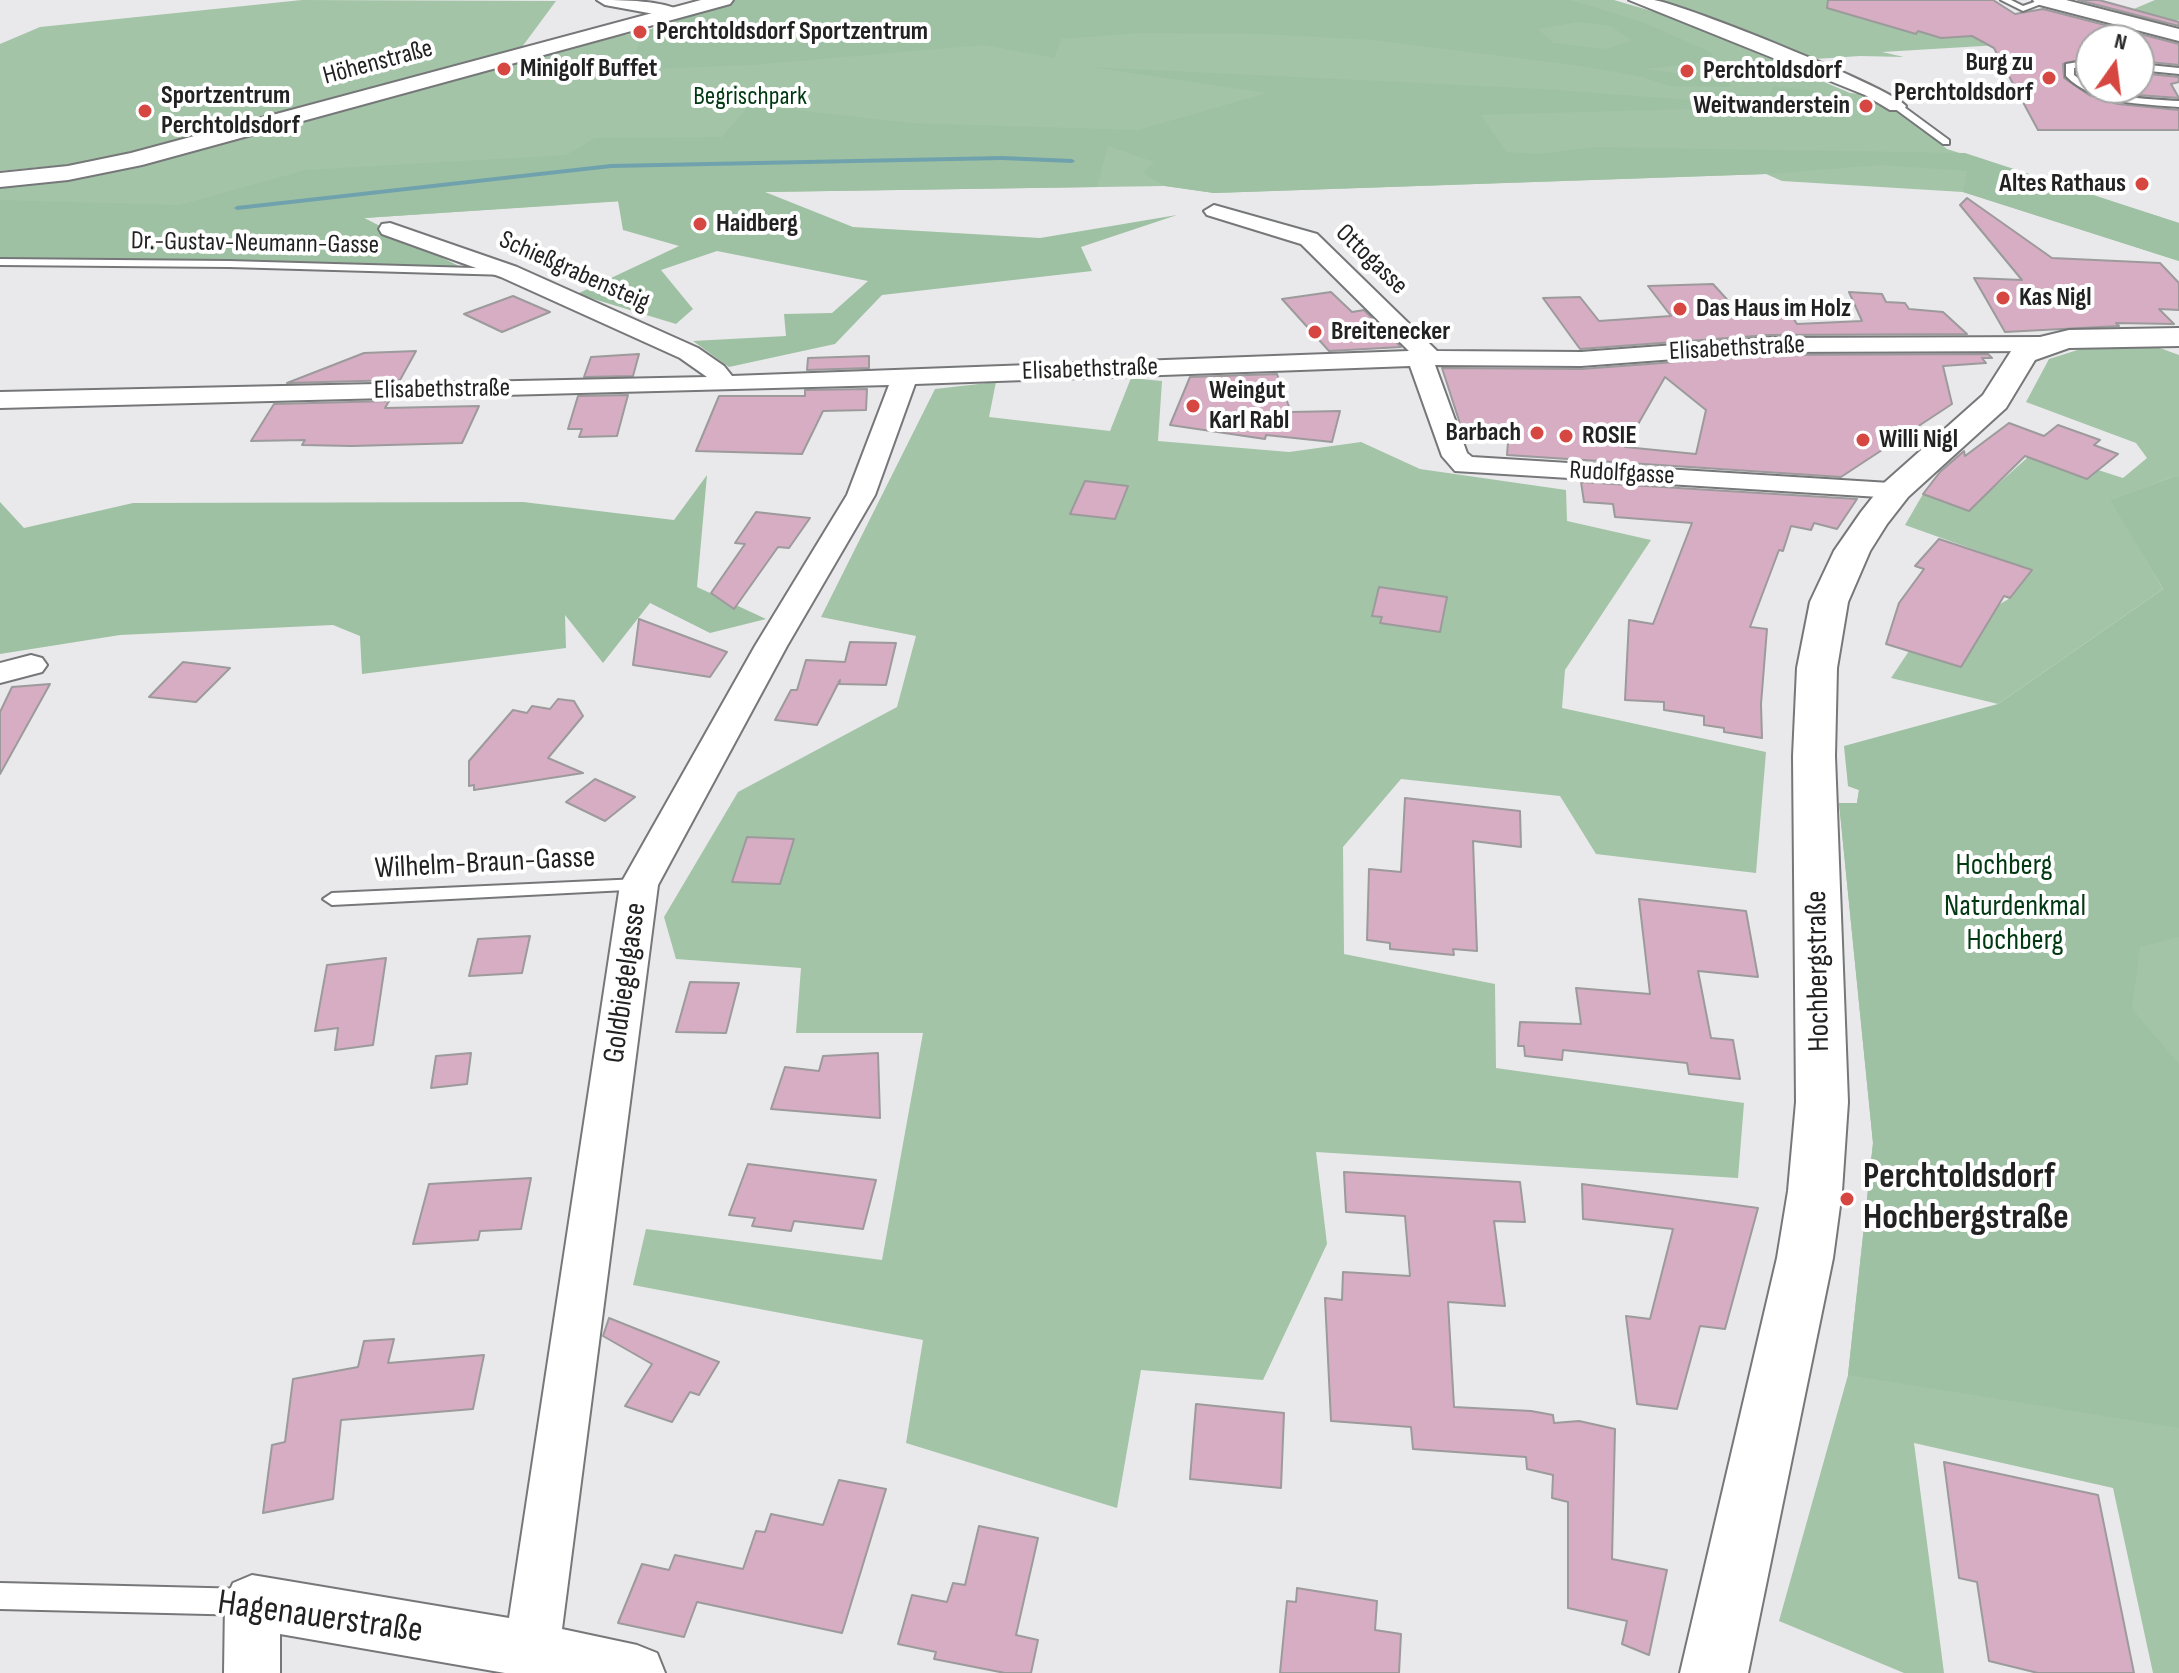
<!DOCTYPE html>
<html>
<head>
<meta charset="utf-8">
<style>
	body { margin:0 }
	#map { position:relative; width:2179px; height:1673px; overflow:hidden; background:#e9e9eb; font-family:"Sofia Sans Condensed",sans-serif }
	canvas { display:block }
	.north { position:absolute; left:2075px; top:24px; width:80px; height:80px; box-sizing:border-box; background:#fff; border:2px solid #a7a7a7; border-radius:50%; rotate:14deg; font-size:22px; font-weight:700; line-height:32px; text-align:center; color:#222223 }
	.north::after { content:''; display:block; margin:auto; width:28px; height:36px; background:#d64742; clip-path:polygon(50% 0,100% 100%,50% 72%,0 100%) }
</style>
</head>
<body>
<div id="map">
<canvas width="2179" height="1673"></canvas>
<div class="north">N</div>
</div>
<script>
const ctx = document.querySelector('canvas').getContext('2d');
ctx.lineJoin = 'round';
function paint(path, color) {
  ctx.fillStyle = color;
  ctx.fill(path, 'evenodd');
}
function stroke(path, color, width, dash) {
  ctx.strokeStyle = color;
  ctx.lineWidth = width;
  ctx.lineCap = dash ? 'butt' : 'round';
  ctx.setLineDash(dash || []);
  ctx.stroke(path);
}
function write(font, color, halo, rows, align = 'center') {
  ctx.font = font + ' "Sofia Sans Condensed",sans-serif';
  ctx.lineWidth = 8;
  ctx.setLineDash([]);
  ctx.textBaseline = 'middle';
  ctx.strokeStyle = halo;
  ctx.fillStyle = color;
  for (const [text, x, y, turn = 0] of rows) {
    ctx.save();
    ctx.translate(x, y);
    ctx.rotate((+turn || 0) * Math.PI / 180);
    ctx.textAlign = isNaN(turn) ? turn : align;
    if (halo) ctx.strokeText(text, 0, 0);
    ctx.fillText(text, 0, 0);
    ctx.restore();
  }
}
paint(new Path2D(`
	M 302,0 L 556,1 L 519,51 L 127,153 L 84,163 L 0,171 L 0,44 L 40,27 Z
	M 736,0 L 1614,0 L 1672,17 L 1850,93 L 1870,95 L 1904,114 L 1939,139 L 1937,141 L 1947,149 L 2179,223 L 2179,261 L 1963,192 L 1782,181 L 1766,174 L 1214,193 L 1165,186 L 762,192 L 364,218 L 478,276 L 0,258 L 0,187 L 106,173 L 192,151 L 455,81 L 592,40 L 643,32 Z
	M 1646,0 L 1939,0 L 1845,13 L 1872,21 L 1900,15 L 1904,27 L 1941,37 L 2006,33 L 2033,43 L 1882,52 L 1904,57 L 1860,56 L 1800,60 Z
	M 2155,0 L 2179,0 L 2179,20 L 2162,26 L 2094,10 L 2129,11 Z
	M 2149,344 L 2179,355 L 2179,477 L 2172,477 L 2111,500 L 2163,589 L 1998,704 L 1891,678 L 1909,651 L 1961,667 L 1997,606 L 2010,598 L 2031,570 L 1905,525 L 1923,494 L 1969,510 L 2028,457 L 2087,479 L 2098,470 L 2123,478 L 2147,458 L 2136,443 L 2026,402 L 2049,359 L 2084,348 Z
	M 1131,378 L 1162,381 L 1158,441 L 1289,452 L 1361,442 L 1420,469 L 1566,490 L 1567,521 L 1651,540 L 1565,670 L 1562,708 L 1766,752 L 1756,873 L 1596,854 L 1560,796 L 1401,779 L 1343,847 L 1344,954 L 1495,984 L 1496,1068 L 1744,1103 L 1738,1178 L 1316,1152 L 1327,1244 L 1263,1380 L 1141,1370 L 1117,1508 L 906,1443 L 923,1340 L 633,1285 L 646,1229 L 882,1260 L 923,1033 L 796,1033 L 801,968 L 676,959 L 664,917 L 738,792 L 897,707 L 916,636 L 821,617 L 935,389 L 996,382 L 989,417 L 1110,431 Z
	M 2179,677 L 2179,1673 L 2153,1673 L 2113,1488 L 1914,1443 L 1944,1673 L 1904,1673 L 1779,1621 L 1848,1375 L 1873,1143 L 1839,803 L 1857,803 L 1859,790 L 1848,786 Z`), '#a3c4a7');
paint(new Path2D(`
	M 736,0 L 1571,0 L 1642,22 L 1711,52 L 1714,61 L 1645,69 L 1728,80 L 1731,87 L 1669,86 L 1643,77 L 1574,65 L 1372,40 L 1263,34 L 1143,33 L 1061,39 L 1054,58 L 984,45 L 752,65 L 629,70 L 643,32 ZM 1577,22 L 1611,26 L 1631,41 L 1606,49 L 1553,43 L 1538,29 Z
	M 1091,67 L 1542,89 L 1718,102 L 1725,97 L 1711,92 L 1769,97 L 1773,86 L 1823,92 L 1831,105 L 1481,115 L 1506,152 L 1539,154 L 1594,147 L 1965,153 L 2179,223 L 2179,261 L 1963,192 L 1967,171 L 1881,165 L 1766,174 L 1214,193 L 1165,186 L 1143,173 L 1154,162 L 1108,146 L 1097,187 L 765,192 L 853,227 L 1040,238 L 1177,215 L 1081,247 L 1092,271 L 882,295 L 835,344 L 729,367 L 693,341 L 786,336 L 784,314 L 832,313 L 868,281 L 717,251 L 661,270 L 693,309 L 676,324 L 577,294 L 679,246 L 623,230 L 618,201 L 364,218 L 478,276 L 0,258 L 0,200 L 179,205 L 306,170 L 566,155 L 595,138 L 722,137 L 750,105 L 911,123 L 1138,130 L 1267,93 Z
	M 707,475 L 697,587 L 766,619 L 710,633 L 650,603 L 603,663 L 565,615 L 566,648 L 362,674 L 360,636 L 333,625 L 120,635 L 0,654 L 0,502 L 24,528 L 133,503 L 523,502 L 674,520 Z
	M 2172,477 L 2179,477 L 2179,937 L 2140,947 L 2132,1009 L 2179,1064 L 2179,1428 L 1848,1375 L 1873,1143 L 1839,803 L 1857,803 L 1859,790 L 1848,786 L 1844,746 L 1998,704 L 2163,589 L 2110,500 Z`), '#9fc1a3');
paint(new Path2D(`
	M 1002,156 L 1072,159 L 1075,161 L 1072,163 L 1002,160 L 611,168 L 237,210 L 234,208 L 237,206 L 611,164 Z`), '#6fa2ac');
const building = new Path2D(`
	M 1828,0 L 1993,0 L 2015,14 L 2043,9 L 2179,44 L 2179,65 L 2139,61 L 2139,40 L 2091,40 L 2091,57 L 2063,64 L 2064,78 L 2089,95 L 2118,104 L 2179,110 L 2179,130 L 2038,130 L 2003,65 L 2016,65 L 2000,60 L 1994,48 L 1972,36 L 1941,38 L 1918,31 L 1916,34 L 1827,8 Z
	M 2078,0 L 2099,0 L 2179,22 L 2179,26 Z
	M 2139,73 L 2179,77 L 2179,82 L 2171,84 L 2179,98 L 2137,95 L 2105,88 L 2139,88 Z
	M 1967,198 L 2052,258 L 2160,263 L 2179,283 L 2179,310 L 2159,309 L 2174,324 L 2116,323 L 2119,326 L 2005,332 L 1974,278 L 2022,280 L 1960,205 Z
	M 1713,284 L 1742,316 L 1792,316 L 1797,324 L 1862,321 L 1849,292 L 1882,294 L 1886,302 L 1905,303 L 1909,309 L 1943,312 L 1967,334 L 1769,335 L 1580,349 L 1543,298 L 1580,297 L 1599,321 L 1671,316 L 1648,286 Z
	M 1331,292 L 1352,312 L 1364,310 L 1401,347 L 1329,351 L 1282,299 Z
	M 513,296 L 550,312 L 502,332 L 464,314 Z
	M 416,351 L 400,380 L 287,383 L 364,353 Z
	M 639,354 L 633,376 L 584,377 L 591,357 Z
	M 1988,354 L 1992,358 L 1982,358 L 1986,363 L 1943,366 L 1952,404 L 1841,477 L 1507,455 L 1508,442 L 1464,436 L 1442,368 L 1581,369 L 1769,355 ZM 1665,377 L 1706,410 L 1696,454 L 1625,447 Z
	M 869,356 L 869,368 L 807,370 L 808,358 Z
	M 1277,374 L 1291,412 L 1340,411 L 1332,442 L 1266,435 L 1265,439 L 1170,425 L 1190,377 Z
	M 867,389 L 866,410 L 823,411 L 802,454 L 696,451 L 719,396 L 805,396 L 805,390 Z
	M 628,395 L 617,436 L 579,437 L 582,429 L 568,429 L 578,396 Z
	M 389,401 L 385,408 L 479,406 L 462,443 L 352,446 L 302,445 L 305,440 L 251,441 L 274,404 Z
	M 2009,423 L 2044,436 L 2058,425 L 2100,440 L 2094,445 L 2118,454 L 2087,479 L 2025,456 L 1969,511 L 1923,494 L 1940,472 L 1964,451 L 1965,456 Z
	M 1085,481 L 1128,486 L 1115,519 L 1070,514 Z
	M 1581,482 L 1857,499 L 1837,529 L 1814,523 L 1811,530 L 1791,526 L 1783,551 L 1779,550 L 1750,627 L 1767,629 L 1761,704 L 1762,738 L 1724,732 L 1724,728 L 1704,725 L 1704,716 L 1664,710 L 1664,702 L 1625,700 L 1629,620 L 1653,624 L 1692,523 L 1615,517 L 1613,504 L 1584,502 Z
	M 756,512 L 810,518 L 789,548 L 778,547 L 734,609 L 711,593 L 745,544 L 735,543 Z
	M 1939,539 L 2032,570 L 2010,598 L 2004,596 L 1961,667 L 1886,644 L 1899,603 L 1924,569 L 1915,566 Z
	M 1379,587 L 1447,597 L 1440,632 L 1380,623 L 1382,617 L 1372,616 Z
	M 639,619 L 727,652 L 710,677 L 633,665 Z
	M 850,642 L 896,643 L 886,685 L 839,684 L 840,680 L 817,725 L 775,720 L 791,690 L 797,690 L 806,660 L 845,662 Z
	M 183,662 L 230,668 L 196,702 L 149,697 Z
	M 50,684 L 0,774 L 0,712 L 12,687 Z
	M 558,699 L 574,701 L 583,716 L 548,758 L 583,773 L 474,790 L 474,785 L 469,786 L 469,761 L 513,710 L 527,713 L 532,706 L 550,709 Z
	M 595,779 L 635,797 L 605,821 L 566,802 Z
	M 1405,798 L 1520,811 L 1521,847 L 1473,841 L 1477,951 L 1453,949 L 1454,955 L 1390,949 L 1390,943 L 1367,940 L 1369,869 L 1401,872 Z
	M 747,837 L 794,839 L 780,884 L 732,882 Z
	M 1639,899 L 1746,911 L 1758,977 L 1698,971 L 1711,1038 L 1733,1040 L 1740,1079 L 1689,1074 L 1687,1063 L 1563,1050 L 1562,1060 L 1525,1056 L 1524,1046 L 1518,1046 L 1520,1022 L 1581,1024 L 1576,988 L 1650,994 Z
	M 530,936 L 522,973 L 469,976 L 478,939 Z
	M 386,958 L 373,1045 L 335,1050 L 338,1028 L 315,1031 L 327,965 Z
	M 690,982 L 739,983 L 726,1033 L 676,1032 Z
	M 471,1053 L 467,1084 L 431,1088 L 436,1056 Z
	M 878,1053 L 880,1118 L 771,1109 L 785,1067 L 819,1071 L 823,1056 Z
	M 748,1164 L 876,1180 L 863,1229 L 794,1221 L 791,1231 L 752,1226 L 755,1218 L 729,1215 Z
	M 1344,1172 L 1520,1182 L 1525,1222 L 1494,1221 L 1505,1306 L 1448,1302 L 1454,1407 L 1531,1411 L 1553,1415 L 1554,1423 L 1579,1421 L 1615,1429 L 1612,1559 L 1667,1570 L 1649,1655 L 1622,1644 L 1627,1621 L 1568,1608 L 1568,1502 L 1552,1498 L 1553,1475 L 1527,1469 L 1526,1457 L 1413,1449 L 1411,1427 L 1331,1421 L 1325,1298 L 1342,1300 L 1343,1272 L 1410,1276 L 1405,1216 L 1346,1212 Z
	M 531,1178 L 521,1229 L 480,1231 L 478,1240 L 413,1244 L 429,1184 Z
	M 1582,1184 L 1758,1208 L 1725,1329 L 1700,1326 L 1677,1409 L 1637,1404 L 1626,1316 L 1650,1319 L 1673,1229 L 1583,1219 Z
	M 609,1318 L 719,1362 L 699,1395 L 690,1392 L 672,1422 L 625,1406 L 652,1364 L 603,1336 Z
	M 394,1339 L 388,1363 L 484,1355 L 473,1409 L 341,1420 L 333,1499 L 263,1513 L 272,1445 L 285,1442 L 293,1379 L 358,1367 L 364,1341 Z
	M 1196,1404 L 1284,1413 L 1281,1488 L 1190,1479 Z
	M 1944,1462 L 2098,1495 L 2134,1673 L 2038,1673 L 1989,1661 L 1977,1582 L 1959,1578 Z
	M 839,1480 L 886,1489 L 842,1633 L 697,1602 L 684,1637 L 618,1623 L 642,1564 L 669,1570 L 675,1555 L 743,1569 L 756,1531 L 765,1532 L 771,1514 L 823,1525 Z
	M 979,1526 L 1038,1538 L 1016,1635 L 1038,1640 L 1031,1673 L 1005,1673 L 934,1659 L 936,1652 L 898,1644 L 912,1595 L 947,1602 L 953,1583 L 965,1585 Z
	M 1297,1588 L 1377,1601 L 1375,1630 L 1401,1634 L 1399,1673 L 1280,1673 L 1287,1601 L 1296,1602 Z`);
paint(building, '#d6adc3');
stroke(building, '#9c9a9b', 2);
const lane = new Path2D(`
	M 2001,0 L 2011,0 L 2023,6 L 2040,0 L 2049,1 L 2023,11 Z
	M 2091,60 L 2091,66 L 2074,68 L 2074,75 C 2101,98 2143,99 2179,101 L 2179,107 C 2142,104 2093,104 2066,76 L 2066,64 Z
	M 2139,64 L 2179,68 L 2179,74 L 2139,70 Z
	M 1894,104 L 1900,104 L 1949,140 L 1949,144 L 1943,144 L 1894,108 Z
	M 0,259 L 229,261 L 509,269 L 515,272 L 509,275 L 229,267 L 0,265 Z
	M 639,879 L 646,881 L 648,885 L 646,889 L 332,905 L 323,899 L 332,893 Z
	M 0,1583 L 249,1589 L 259,1592 L 263,1602 L 259,1612 L 249,1615 L 0,1609 Z`);
const street = new Path2D(`
	M 597,0 C 620,0 667,0 684,13 L 676,18 L 605,5 Z
	M 1629,0 C 1637,0 1646,0 1654,0 C 1685,5 1890,87 1906,106 L 1904,110 L 1890,110 L 1865,95 Z
	M 1214,205 L 1317,234 L 1437,351 L 1581,352 L 1769,338 L 2046,337 L 2055,339 L 2058,344 L 2055,349 L 2046,351 L 1769,352 L 1581,366 L 1435,365 L 1467,453 L 1472,457 L 1906,484 L 1910,490 L 1906,496 L 1896,498 L 1455,471 L 1442,456 L 1410,366 L 915,384 L 875,495 L 787,646 L 658,885 L 562,1629 L 637,1645 L 657,1653 L 665,1673 L 505,1673 L 280,1634 L 280,1673 L 224,1673 L 225,1602 L 233,1583 L 252,1575 L 509,1618 L 620,885 L 755,646 L 847,495 L 889,385 L 0,408 L 0,392 L 707,377 L 680,358 L 501,277 L 382,234 L 379,229 L 382,224 L 390,223 L 517,267 L 698,348 L 724,366 L 732,376 L 1409,351 L 1301,244 L 1207,215 L 1204,211 Z
	M 31,655 L 42,658 L 47,665 L 42,672 L 0,683 L 0,663 Z`);
const secondary = new Path2D(`
	M 701,0 L 733,0 L 730,4 L 142,165 L 68,180 L 0,187 L 0,173 L 68,166 L 131,153 Z
	M 2033,0 L 2066,0 L 2179,29 L 2179,41 L 2036,4 Z
	M 2179,328 L 2179,346 L 2069,348 L 2035,360 L 2006,408 L 1908,497 L 1887,524 L 1870,551 L 1848,602 L 1837,668 L 1835,756 L 1848,1102 L 1842,1191 L 1833,1258 L 1748,1673 L 1680,1673 L 1777,1258 L 1788,1191 L 1796,1102 L 1793,756 L 1797,668 L 1810,602 L 1834,551 L 1861,512 L 1884,483 L 1983,395 L 2013,348 L 2036,338 L 2069,330 Z`);
stroke(lane, '#767779', 4);
stroke(street, '#767779', 4);
stroke(secondary, '#767779', 4);
paint(lane, '#fff');
paint(street, '#fff');
paint(secondary, '#fff');
for (const [x, y, r, color] of [
	[640,32,8,"#d64742"],
	[504,69,8,"#d64742"],
	[1687,71,8,"#d64742"],
	[2049,78,8,"#d64742"],
	[1866,106,8,"#d64742"],
	[145,111,8,"#d64742"],
	[2142,184,8,"#d64742"],
	[700,224,8,"#d64742"],
	[2003,298,8,"#d64742"],
	[1680,309,8,"#d64742"],
	[1315,332,8,"#d64742"],
	[1193,406,8,"#d64742"],
	[1537,433,8,"#d64742"],
	[1566,436,8,"#d64742"],
	[1863,440,8,"#d64742"],
	[1847,1199,8,"#d64742"]
]) {
  const dot = new Path2D();
  dot.arc(x, y, r, 0, 2 * Math.PI);
  ctx.fillStyle = color;
  ctx.fill(dot);
  stroke(dot, '#fff', 3);
}
write('bold 26px', '#222223', '#fff', [
	["Perchtoldsdorf Sportzentrum",656,32],
	["Burg zu",2033,63,"right"],
	["Perchtoldsdorf",2033,93,"right"],
	["Minigolf Buffet",520,69],
	["Perchtoldsdorf",1703,71],
	["Sportzentrum",161,96],
	["Perchtoldsdorf",161,126],
	["Weitwanderstein",1850,106,"right"],
	["Altes Rathaus",2126,184,"right"],
	["Haidberg",716,224],
	["Kas Nigl",2019,298],
	["Das Haus im Holz",1696,309],
	["Breitenecker",1331,332],
	["Weingut",1209,391],
	["Karl Rabl",1209,421],
	["Barbach",1521,433,"right"],
	["ROSIE",1582,436],
	["Willi Nigl",1879,440]
], 'left');
write('26px', '#222223', '#fff', [
	["Höhenstraße",378,63,-15],
	["Dr.-Gustav-Neumann-Gasse",255,244,1],
	["Ottogasse",1371,260,44],
	["Schießgrabensteig",574,272,24],
	["Elisabethstraße",1737,349,-3],
	["Elisabethstraße",1090,370,-2],
	["Elisabethstraße",442,390,-1],
	["Rudolfgasse",1622,474,3]
]);
write('26px', '#003912', '#fff', [
	["Begrischpark",750,97]
]);
write('30px', '#222223', '#fff', [
	["Wilhelm-Braun-Gasse",485,864,-3],
	["Hochbergstraße",1819,971,-91],
	["Goldbiegelgasse",626,983,-82]
]);
write('30px', '#003912', '#fff', [
	["Hochberg",2004,866],
	["Naturdenkmal",2015,907],
	["Hochberg",2015,941]
]);
write('bold 36px', '#222223', '#fff', [
	["Perchtoldsdorf",1863,1178],
	["Hochbergstraße",1863,1219]
], 'left');
write('36px', '#222223', '#fff', [
	["Hagenauerstraße",320,1618,8]
]);
</script>
</body>
</html>
